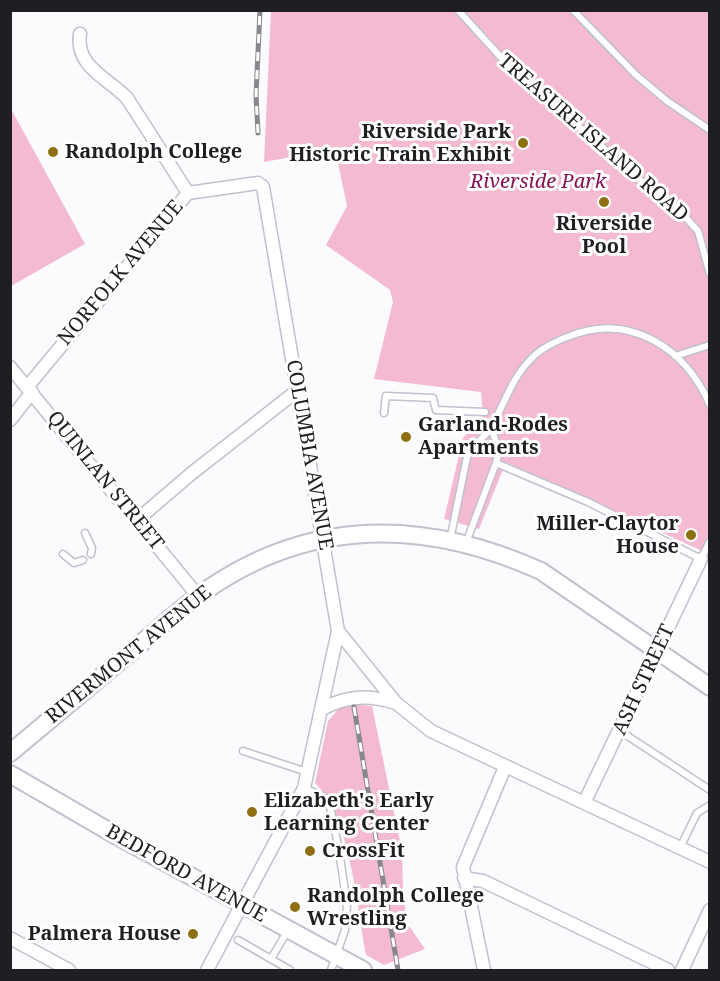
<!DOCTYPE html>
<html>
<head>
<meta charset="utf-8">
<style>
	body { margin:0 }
	#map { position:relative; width:720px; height:981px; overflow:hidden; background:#fbfbfe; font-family:"Noto Serif",serif }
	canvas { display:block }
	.frame { position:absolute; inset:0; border:12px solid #1e1e23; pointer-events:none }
</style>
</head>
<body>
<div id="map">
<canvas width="720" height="981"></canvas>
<div class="frame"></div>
</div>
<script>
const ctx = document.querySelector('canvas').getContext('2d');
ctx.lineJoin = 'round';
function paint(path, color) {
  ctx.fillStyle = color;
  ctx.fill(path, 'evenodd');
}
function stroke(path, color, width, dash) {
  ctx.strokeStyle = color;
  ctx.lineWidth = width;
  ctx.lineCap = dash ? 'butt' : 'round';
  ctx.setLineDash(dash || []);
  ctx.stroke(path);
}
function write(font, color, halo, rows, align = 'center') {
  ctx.font = font + ' "Noto Serif",serif';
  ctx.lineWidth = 6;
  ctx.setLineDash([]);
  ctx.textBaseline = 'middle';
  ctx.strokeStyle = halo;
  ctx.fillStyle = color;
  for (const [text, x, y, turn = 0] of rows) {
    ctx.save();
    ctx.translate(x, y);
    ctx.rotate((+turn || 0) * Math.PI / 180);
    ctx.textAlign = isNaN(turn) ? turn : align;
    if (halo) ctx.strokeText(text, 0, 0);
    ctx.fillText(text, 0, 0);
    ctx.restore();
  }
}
paint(new Path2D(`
	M 271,11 L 709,11 L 709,554 L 506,462 L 479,529 L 444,519 L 463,438 L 483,415 L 481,392 L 374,379 L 393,302 L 390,290 L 326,245 L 347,206 L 335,149 L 264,162 Z
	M 10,107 L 85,244 L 11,286 L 10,286 Z
	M 349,704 L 372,706 L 402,851 L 403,891 L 407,923 L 425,949 L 384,965 L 366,955 C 357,907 350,815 315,783 L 328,721 L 341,706 Z`), '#f4bad2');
const lane = new Path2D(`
	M 458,10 L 507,64 L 641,181 L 671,201 L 698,231 L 710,274
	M 573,10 L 636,75 L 667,101 L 710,130
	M 675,356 L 710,345
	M 384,413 L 386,396 L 433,398 L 436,410 L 485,412
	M 496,463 L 588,502 L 701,559 L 710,541
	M 85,533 L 92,548 L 91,554
	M 450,540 L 467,457 C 473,442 486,438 492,426 C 505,402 512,378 531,359 C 541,348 556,341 570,336 C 631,312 686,349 710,405
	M 466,543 L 496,463 L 499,450 L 491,428
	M 63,554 L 74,563 L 83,560
	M 620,731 L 710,790
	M 243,751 L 307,772
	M 304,788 L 323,796 L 329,802 L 339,850 L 347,905 L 345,930 L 331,970
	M 680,848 L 697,813 L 710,805
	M 238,940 L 290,970
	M 271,959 L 288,930`);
const street = new Path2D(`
	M 80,34 C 75,67 108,78 127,98 L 188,193
	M 10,367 L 198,596
	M 28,386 L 188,193 L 258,183 L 263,187 L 338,631 L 396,703 L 431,731 L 710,862
	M 10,420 L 32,392
	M 137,520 L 192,473 L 298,390
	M 322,709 C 348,695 369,695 396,703
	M 585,801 L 701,559
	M 464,878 L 483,881 L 668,970
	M 10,938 L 69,970
	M 207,970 L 304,788 L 338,631
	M 484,970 L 463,867 L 505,767
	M 682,970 L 710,910`);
const secondary = new Path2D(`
	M 10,753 C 51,719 91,685 132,651 C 154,633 175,613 198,596 C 306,517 423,518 541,571 L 710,687
	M 10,774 L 117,836 L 363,970`);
stroke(lane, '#c1c0cd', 9);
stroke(street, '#c1c0cd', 15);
stroke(secondary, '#c1c0cd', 20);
stroke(lane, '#fff', 6);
stroke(street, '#fff', 12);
stroke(secondary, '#fff', 16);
const rail = new Path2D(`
	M 258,133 L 256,95 L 260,10
	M 354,707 L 398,970`);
stroke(rail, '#88888c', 5);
stroke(rail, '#fff', 3, [9]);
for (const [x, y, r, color] of [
	[523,143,6,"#8e7013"],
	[53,152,6,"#8e7013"],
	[604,202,6,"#8e7013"],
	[406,437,6,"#8e7013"],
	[691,535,6,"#8e7013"],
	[252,812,6,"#8e7013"],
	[310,851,6,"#8e7013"],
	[295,907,6,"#8e7013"],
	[193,934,6,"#8e7013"]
]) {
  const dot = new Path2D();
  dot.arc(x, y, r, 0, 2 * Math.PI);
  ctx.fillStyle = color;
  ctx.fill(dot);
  stroke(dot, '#fff', 2);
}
write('bold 20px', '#1e1e23', '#fff', [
	["Riverside Park",511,132,"right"],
	["Historic Train Exhibit",511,155,"right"],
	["Randolph College",65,152],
	["Riverside",604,224,"center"],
	["Pool",604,247,"center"],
	["Garland-Rodes",418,425],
	["Apartments",418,448],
	["Miller-Claytor",679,524,"right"],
	["House",679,547,"right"],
	["Elizabeth's Early",264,801],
	["Learning Center",264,824],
	["CrossFit",322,851],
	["Randolph College",307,896],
	["Wrestling",307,919],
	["Palmera House",181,934,"right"]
], 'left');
write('20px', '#1e1e23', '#fff', [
	["TREASURE ISLAND ROAD",593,138,41],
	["NORFOLK AVENUE",121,273,-50],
	["COLUMBIA AVENUE",309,455,80],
	["QUINLAN STREET",105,481,51],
	["RIVERMONT AVENUE",129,655,-39],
	["ASH STREET",644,680,-65],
	["BEDFORD AVENUE",186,874,29]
]);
write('italic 20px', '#861255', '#fff', [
	["Riverside Park",538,182]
]);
</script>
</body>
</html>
